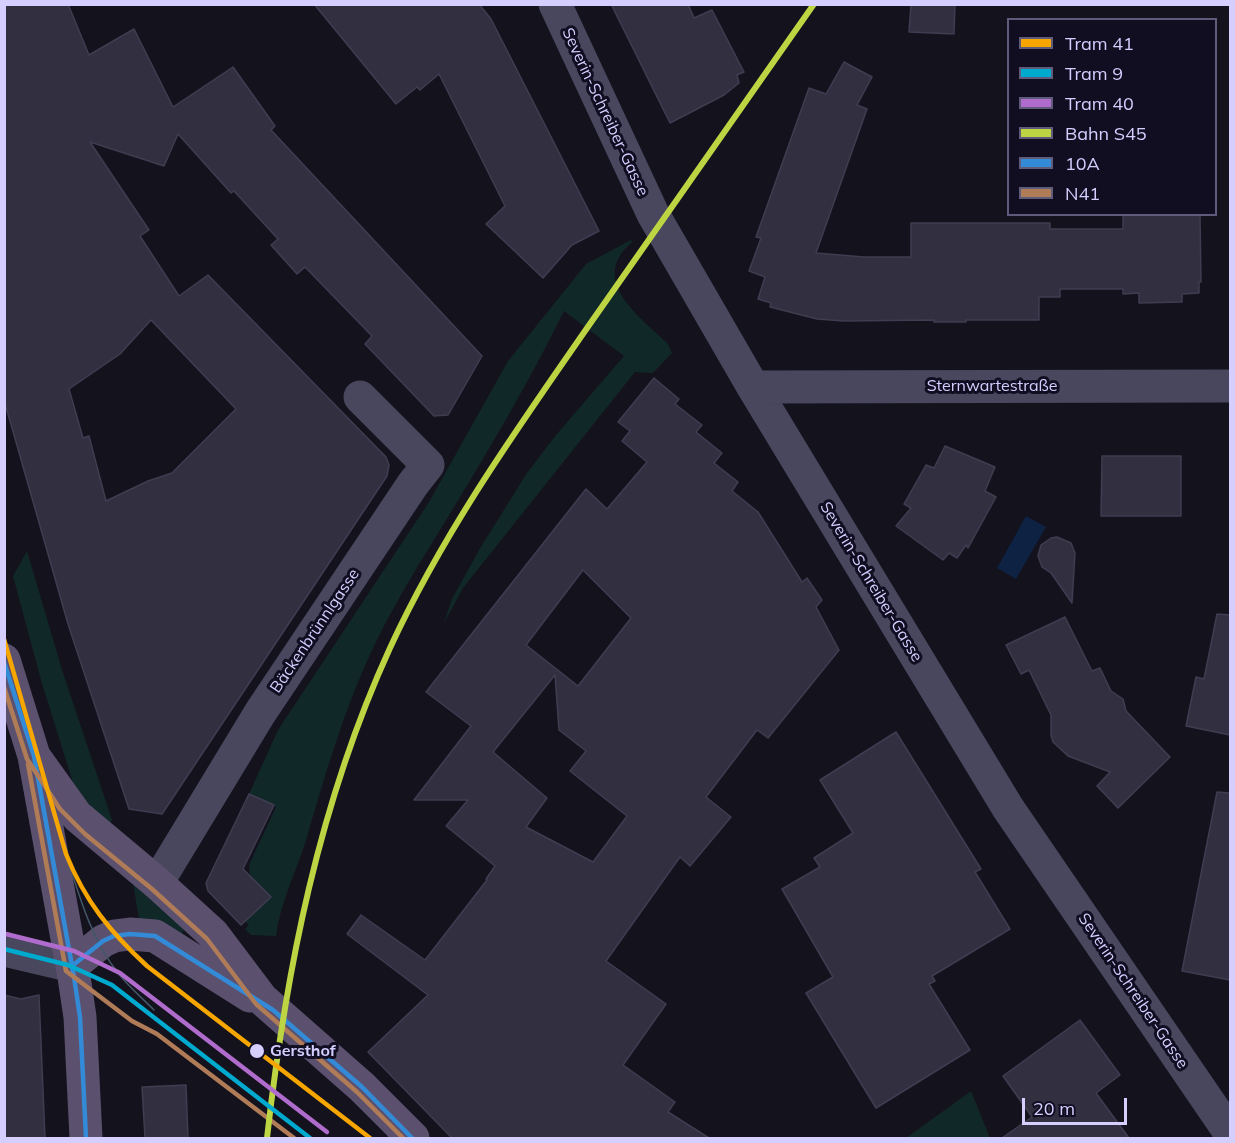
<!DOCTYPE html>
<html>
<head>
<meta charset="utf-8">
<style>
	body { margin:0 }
	#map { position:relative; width:1235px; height:1143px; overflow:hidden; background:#14121d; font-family:Mulish,sans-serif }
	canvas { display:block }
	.frame { position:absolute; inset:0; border:6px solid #d4cfff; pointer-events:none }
	.legend { position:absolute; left:1007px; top:18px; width:210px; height:198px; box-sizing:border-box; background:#110e22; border:2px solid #5f5b7a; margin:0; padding:8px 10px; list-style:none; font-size:18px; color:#d4cfff }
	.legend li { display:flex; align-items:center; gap:12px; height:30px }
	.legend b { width:30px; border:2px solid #5f5b7a }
	.scale { position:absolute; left:1022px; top:1098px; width:105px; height:27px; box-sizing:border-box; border:3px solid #d4cfff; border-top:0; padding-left:8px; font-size:18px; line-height:21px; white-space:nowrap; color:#d4cfff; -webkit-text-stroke:4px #110e22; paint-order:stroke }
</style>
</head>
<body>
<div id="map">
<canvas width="1235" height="1143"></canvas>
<div class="frame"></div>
<ul class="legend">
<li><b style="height:8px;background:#f7a600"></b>Tram 41</li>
<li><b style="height:8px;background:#00a9ce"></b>Tram 9</li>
<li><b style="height:8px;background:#b06ccc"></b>Tram 40</li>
<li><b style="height:8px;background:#bdd542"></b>Bahn S45</li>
<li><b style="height:8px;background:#338bd7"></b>10A</li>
<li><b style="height:8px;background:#b07c57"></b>N41</li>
</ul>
<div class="scale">20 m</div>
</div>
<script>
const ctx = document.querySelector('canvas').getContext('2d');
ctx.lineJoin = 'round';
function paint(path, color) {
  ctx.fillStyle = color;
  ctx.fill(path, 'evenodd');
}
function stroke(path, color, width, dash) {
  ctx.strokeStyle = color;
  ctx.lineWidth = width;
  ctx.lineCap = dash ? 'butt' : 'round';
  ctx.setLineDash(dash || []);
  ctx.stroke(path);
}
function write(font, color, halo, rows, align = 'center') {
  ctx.font = font + ' Mulish,sans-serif';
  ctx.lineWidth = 6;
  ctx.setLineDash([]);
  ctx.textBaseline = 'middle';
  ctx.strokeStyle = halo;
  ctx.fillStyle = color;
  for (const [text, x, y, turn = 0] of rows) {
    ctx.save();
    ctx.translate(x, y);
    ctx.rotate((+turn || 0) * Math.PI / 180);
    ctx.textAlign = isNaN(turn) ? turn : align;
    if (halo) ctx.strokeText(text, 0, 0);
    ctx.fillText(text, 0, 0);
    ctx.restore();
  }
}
paint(new Path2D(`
	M 631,240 L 632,242 C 587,281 641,317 668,344 L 672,353 L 653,373 L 635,372 L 463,588 L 444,623 L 452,599 L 479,550 L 527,473 L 556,435 L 624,356 L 564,311 C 529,382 489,450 448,517 C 423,558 398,597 377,640 C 346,703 327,769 307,837 C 297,870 280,903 276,936 L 251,935 L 245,929 L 249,925 L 245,921 L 250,876 L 249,865 L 276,807 L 249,794 L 278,730 L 429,502 L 508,361 L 586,264 Z
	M 27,551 L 63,673 L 112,820 L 106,828 L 73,783 L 41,680 L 13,576 Z
	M 132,877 L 184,929 L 182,934 L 139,919 Z
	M 971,1091 L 990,1138 L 906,1138 Z`), '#112829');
paint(new Path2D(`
	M 1026,516 L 1046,527 L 1016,579 L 997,568 Z`), '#0e2243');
const building = new Path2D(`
	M 4,4 L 68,4 L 89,55 L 134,29 L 173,107 L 233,67 L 275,126 L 271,130 L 482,356 L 448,415 L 434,416 L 365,344 L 372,336 L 305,267 L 297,274 L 271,245 L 278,239 L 234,191 L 231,193 L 178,134 L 164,166 L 90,142 L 149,230 L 140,236 L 179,296 L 208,275 L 386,457 L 389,465 L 387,476 L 162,814 L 129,809 L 68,624 L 4,400 ZM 151,320 L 236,409 L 172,473 L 148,481 L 106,501 L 89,436 L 83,438 L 69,389 L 120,354 Z
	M 314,4 L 479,4 L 491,19 L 599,231 L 572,245 L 543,278 L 486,224 L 505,206 L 439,74 L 420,90 L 417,87 L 396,104 Z
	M 611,4 L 688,4 L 694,18 L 712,10 L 744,72 L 737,75 L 739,83 L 724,95 L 670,123 Z
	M 911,4 L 955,4 L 954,34 L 909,32 Z
	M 844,62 L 872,77 L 857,105 L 867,109 L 816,253 L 864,257 L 911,257 L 911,223 L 1050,223 L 1050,229 L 1123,229 L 1123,214 L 1200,214 L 1201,282 L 1199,282 L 1199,293 L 1182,294 L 1182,302 L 1139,303 L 1139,293 L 1123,294 L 1123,289 L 1060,289 L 1060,297 L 1039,297 L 1039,320 L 966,320 L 966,322 L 934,322 L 934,320 L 844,321 L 817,319 L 770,307 L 771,303 L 758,299 L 765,277 L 749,271 L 761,238 L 756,237 L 809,88 L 826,94 Z
	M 654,378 L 679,399 L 675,404 L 702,425 L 696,432 L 722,453 L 714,463 L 738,482 L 732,491 L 758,512 L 802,582 L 807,578 L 822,600 L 816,607 L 839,650 L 768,738 L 757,730 L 706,797 L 731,817 L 690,866 L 680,857 L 606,961 L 666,1004 L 623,1065 L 675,1102 L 668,1112 L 709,1138 L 452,1138 L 368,1052 L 428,995 L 347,934 L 361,915 L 425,960 L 487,880 L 486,879 L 495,866 L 446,826 L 468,800 L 414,800 L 471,726 L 426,692 L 586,489 L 607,509 L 647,462 L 622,441 L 630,431 L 618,422 ZM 583,570 L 631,618 L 578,686 L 526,645 ZM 555,675 L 559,730 L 586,751 L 570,771 L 627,816 L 593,862 L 526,827 L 547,798 L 493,752 Z
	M 945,446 L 995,467 L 985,491 L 996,497 L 968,548 L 966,545 L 957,558 L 949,553 L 943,560 L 896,526 L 911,508 L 904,504 L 926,465 L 934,468 Z
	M 1102,456 L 1181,456 L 1181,516 L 1101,516 Z
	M 1057,537 L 1071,543 L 1075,553 L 1072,603 L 1051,573 L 1042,567 L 1038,556 L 1041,545 L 1051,538 Z
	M 1217,614 L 1230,615 L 1230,735 L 1186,726 L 1196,677 L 1204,679 Z
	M 1065,617 L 1092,671 L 1100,668 L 1111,691 L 1123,699 L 1126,711 L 1170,757 L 1118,808 L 1097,786 L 1110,772 L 1068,756 L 1053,742 L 1051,735 L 1051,715 L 1029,670 L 1021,674 L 1006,645 Z
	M 896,732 L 981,869 L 975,872 L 1010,929 L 932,976 L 935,981 L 929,984 L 970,1050 L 876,1108 L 806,993 L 833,977 L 782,889 L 820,867 L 814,858 L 853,833 L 820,780 Z
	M 1217,792 L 1230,793 L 1230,980 L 1182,971 Z
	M 249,794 L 274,805 L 243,869 L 271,897 L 241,925 L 208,891 L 206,883 Z
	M 4,995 L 21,999 L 39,995 L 45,1138 L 4,1138 Z
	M 1080,1020 L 1120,1075 L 1096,1093 L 1129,1138 L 1002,1138 L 1032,1117 L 1003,1076 Z
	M 186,1085 L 188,1138 L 145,1138 L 142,1087 Z`);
paint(building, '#323040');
stroke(building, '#403c51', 1.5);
stroke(new Path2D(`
	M 555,4 L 653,214 L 753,387 L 1008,808 L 1230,1133
	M 753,387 L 1230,386
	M 157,883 L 260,713 L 413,484 L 428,465 L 360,397
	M 4,950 L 72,966`), '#48475e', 33);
stroke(new Path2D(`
	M 4,660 L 34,756 L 74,977 L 80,1017 L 86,1138
	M 34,756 L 77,816 L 157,883 L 213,934 L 262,999 L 362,1087 L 413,1138
	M 72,966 L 103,941 L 114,936 L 130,934 L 155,936 L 250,996`), '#5b516f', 33);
stroke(new Path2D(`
	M 66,854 C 79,895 91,939 118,973 C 129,987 142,998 154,1010`), '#415767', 1.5);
stroke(new Path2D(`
	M 4,662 L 34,756 L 74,977 L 80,1017 L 86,1138
	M 72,966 L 103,941 L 114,936 L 130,934 L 155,936 L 273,1010 L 362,1087 L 412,1138`), '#338bd7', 4.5);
stroke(new Path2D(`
	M 4,687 L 27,759 L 60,809 L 85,834 L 152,889 L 207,939 L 256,1004 L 357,1092 L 403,1138
	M 28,764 L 66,971 L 132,1021 L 157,1034 L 294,1138`), '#b07c57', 4.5);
stroke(new Path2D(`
	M 267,1138 C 286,970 319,803 390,648 C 442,535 514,433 585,331 C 661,222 738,113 814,4`), '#bdd542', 6);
stroke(new Path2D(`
	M 4,639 L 66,854 C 85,901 110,932 147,966 L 370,1138`), '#f7a600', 4.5);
stroke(new Path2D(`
	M 4,949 L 68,965 L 112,985 L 310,1138`), '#00a9ce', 4.5);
stroke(new Path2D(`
	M 6,934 L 74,951 L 120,973 L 327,1132`), '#b06ccc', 4.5);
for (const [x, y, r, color] of [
	[257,1051,8,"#d4cfff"]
]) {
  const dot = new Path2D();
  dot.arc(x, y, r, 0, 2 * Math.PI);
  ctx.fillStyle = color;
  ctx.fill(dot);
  stroke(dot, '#110e22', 2);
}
write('16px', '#d4cfff', '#110e22', [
	["Severin-Schreiber-Gasse",605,112,65],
	["Sternwartestraße",992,386],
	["Severin-Schreiber-Gasse",871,582,59],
	["Bäckenbrünnlgasse",315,631,-56],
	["Severin-Schreiber-Gasse",1133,991,56]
]);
write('bold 16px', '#d4cfff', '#110e22', [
	["Gersthof",270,1051]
], 'left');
</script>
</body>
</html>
